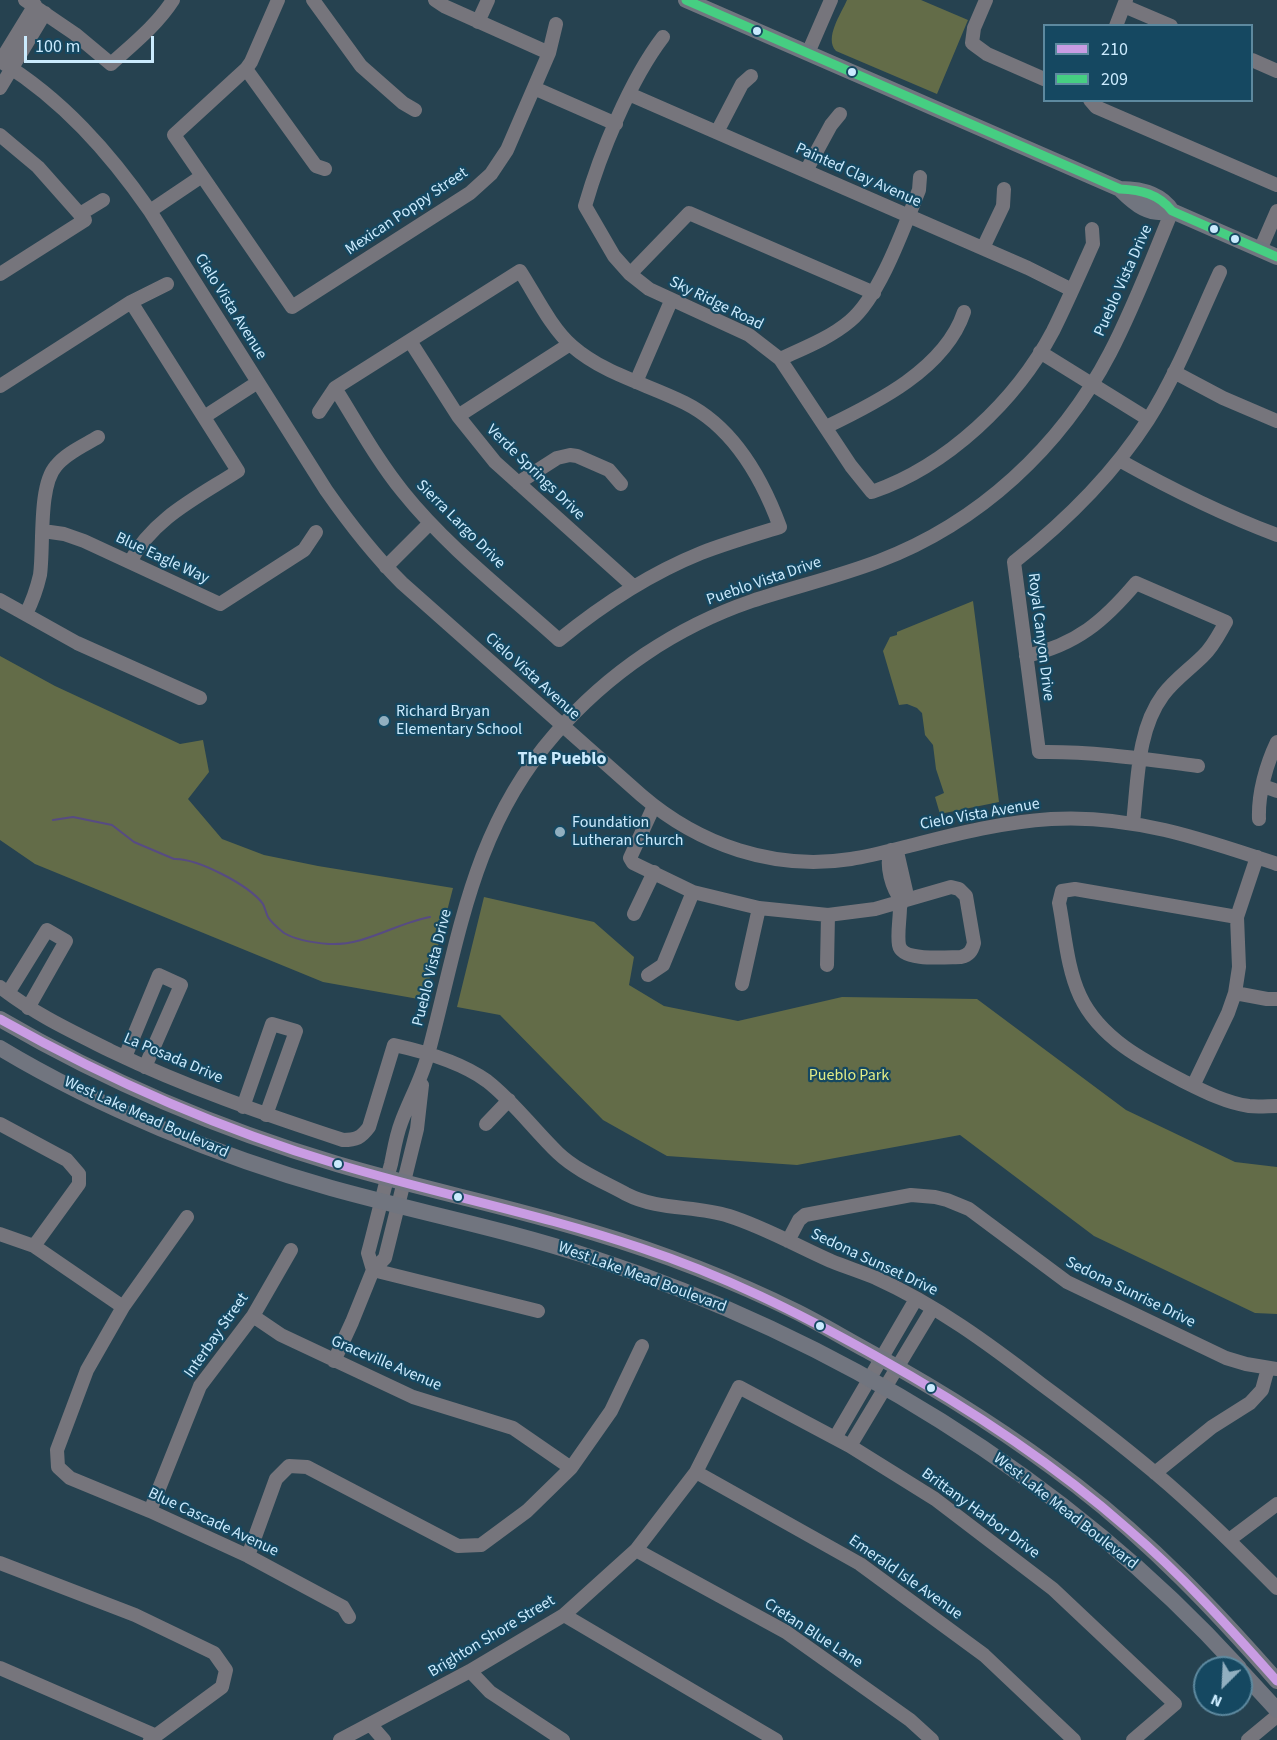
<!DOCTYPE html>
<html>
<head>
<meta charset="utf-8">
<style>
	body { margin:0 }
	#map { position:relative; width:1277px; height:1740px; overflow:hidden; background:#264250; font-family:"Source Sans 3",sans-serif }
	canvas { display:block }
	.legend { position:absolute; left:1043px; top:24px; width:210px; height:78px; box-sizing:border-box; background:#154861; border:2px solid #5d899f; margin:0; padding:8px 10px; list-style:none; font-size:18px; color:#caeafd }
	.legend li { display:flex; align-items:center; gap:12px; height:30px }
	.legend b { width:30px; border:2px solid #5d899f }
	.north { position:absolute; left:1193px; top:1656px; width:60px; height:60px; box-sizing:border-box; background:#154861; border:2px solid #5d899f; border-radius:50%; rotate:204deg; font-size:16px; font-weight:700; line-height:24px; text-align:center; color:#caeafd }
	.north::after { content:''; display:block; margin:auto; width:21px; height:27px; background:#91afc0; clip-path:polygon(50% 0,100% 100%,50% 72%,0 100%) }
	.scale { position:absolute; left:24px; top:36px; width:130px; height:27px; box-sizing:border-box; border:3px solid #caeafd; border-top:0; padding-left:8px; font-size:18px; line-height:21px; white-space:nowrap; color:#caeafd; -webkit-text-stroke:4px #154861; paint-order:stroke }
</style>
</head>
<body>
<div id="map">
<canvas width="1277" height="1740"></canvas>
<ul class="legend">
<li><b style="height:8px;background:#c99ce3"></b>210</li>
<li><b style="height:8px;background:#46ce82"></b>209</li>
</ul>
<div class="north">N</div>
<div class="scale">100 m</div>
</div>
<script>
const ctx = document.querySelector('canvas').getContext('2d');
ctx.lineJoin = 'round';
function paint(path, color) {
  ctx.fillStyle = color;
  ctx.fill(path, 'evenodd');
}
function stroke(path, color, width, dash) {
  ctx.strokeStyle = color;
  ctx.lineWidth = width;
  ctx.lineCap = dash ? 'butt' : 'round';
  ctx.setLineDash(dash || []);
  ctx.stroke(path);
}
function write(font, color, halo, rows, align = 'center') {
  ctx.font = font + ' "Source Sans 3",sans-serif';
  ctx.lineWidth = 4.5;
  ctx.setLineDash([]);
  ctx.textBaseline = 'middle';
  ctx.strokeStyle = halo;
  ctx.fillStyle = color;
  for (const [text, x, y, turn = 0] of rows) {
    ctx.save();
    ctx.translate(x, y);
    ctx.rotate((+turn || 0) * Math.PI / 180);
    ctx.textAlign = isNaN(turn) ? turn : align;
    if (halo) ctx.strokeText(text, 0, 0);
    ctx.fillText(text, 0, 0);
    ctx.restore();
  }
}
paint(new Path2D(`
	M 847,0 L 921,0 L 968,20 L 937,94 L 836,51 C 824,38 841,14 847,0 Z
	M 973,601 L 999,802 L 940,814 L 935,797 L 944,793 L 936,769 L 933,745 L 925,735 L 922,713 L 917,708 L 907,704 L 899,705 L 883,651 L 890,637 L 897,635 L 897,632 Z
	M 0,656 L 55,686 L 180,744 L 203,740 L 209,772 L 188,799 L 222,839 L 264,855 L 318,866 L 453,888 L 424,1000 L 323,982 L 35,864 L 0,840 Z
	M 484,897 L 594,922 L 634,957 L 629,985 L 664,1006 L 738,1021 L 842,997 L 977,999 L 1126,1110 L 1235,1162 L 1277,1167 L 1277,1314 L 1255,1313 L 1094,1236 L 960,1135 L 797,1165 L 667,1156 L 603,1120 L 500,1015 L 457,1007 Z`), '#636c48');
stroke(new Path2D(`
	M 53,820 L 73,817 L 112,825 L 134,842 L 174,859 C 197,858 249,885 263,904 C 265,908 266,913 268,917 C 271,922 279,929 284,933 C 296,940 316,943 329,944 C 365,946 396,923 430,917`), '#574b83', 2);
stroke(new Path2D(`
	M 25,0 L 75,34 L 111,64 C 133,44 157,25 173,0
	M 278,0 L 251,62 L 246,69 L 174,135 L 292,307 L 470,193 L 491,174 L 507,150 L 549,53 L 556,24
	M 313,0 L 361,66 L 403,103 L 415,110
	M 435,0 L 444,6 L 549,53
	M 986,0 L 974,28 L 972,43 L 987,54 L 1044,79
	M 1124,6 L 1171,26
	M 478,22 L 488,0
	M 1116,26 L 1126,0
	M 663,37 C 630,80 600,154 585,206 L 614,256 L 630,274 L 649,289 L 749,335 L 780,359 L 851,466 L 872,492 C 947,466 1016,401 1053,331 C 1067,303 1080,273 1093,244 L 1092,229
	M 808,53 L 831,0
	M 1252,60 L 1277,71
	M 0,61 C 62,99 109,152 150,211 L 326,490 C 349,523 373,554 402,583 L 641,795 C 699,845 774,871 851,859 C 872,856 893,850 913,845 C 959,833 1004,822 1051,819 C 1130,814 1203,839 1277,864
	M 0,62 L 35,5
	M 246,69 L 316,166 L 325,169
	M 0,88 L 45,13
	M 534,88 L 616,124
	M 629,94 L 1028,268 L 1072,290
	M 1090,100 L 1096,107 L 1277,185
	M 717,132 L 742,84 L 751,76
	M 0,135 L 38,167 L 85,220 L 0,274
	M 806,171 L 831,125 L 840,114
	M 150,211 L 202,176
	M 80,214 L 103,200
	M 983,248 L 1003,206 L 1004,189
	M 1260,250 L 1277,211
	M 630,274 L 689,213 L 874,293
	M 410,341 L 458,416 L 495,462 L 633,586
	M 1040,352 L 1148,419
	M 780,359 C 804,348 830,338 850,321 C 880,296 904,227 919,190 L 920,177
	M 1174,372 L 1223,398 L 1277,421
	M 636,382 L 671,301
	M 0,386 L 131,302 L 167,284
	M 319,412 L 335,388 L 520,271 C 535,294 551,328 572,346 C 604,374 647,384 685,403 C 733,427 762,478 780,527 C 754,535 727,543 701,553 C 649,574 602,605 559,640 C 507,593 447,547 403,492 C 377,460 357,423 335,388
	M 458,416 L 570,344
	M 204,417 L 258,382
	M 826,427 C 876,403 945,369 964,312
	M 1119,460 C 1171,489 1221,514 1277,535
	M 518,483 L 557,458 L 570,455 L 577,456 L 609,470 L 621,484
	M 43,531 L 64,534 L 84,541 L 220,604 L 304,550 L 316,532
	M 130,562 C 153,518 198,497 238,471 L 131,302
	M 386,567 L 430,523
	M 0,600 L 77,643 L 200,698
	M 26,614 C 32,602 37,588 40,575 C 44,547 38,486 56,466 C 66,453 85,445 98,437
	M 1026,656 C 1076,645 1104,621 1136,583 L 1226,622 C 1219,634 1213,647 1203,656 C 1190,669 1174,680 1163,695 C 1137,730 1138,780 1133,823
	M 1198,766 C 1145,759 1092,751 1039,752 L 1014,562 C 1066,521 1112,476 1148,420 C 1177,374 1197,322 1220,272
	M 1263,786 L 1277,791
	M 654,806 L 630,858 L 633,863 L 693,892 L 759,908 L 828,915 L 875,909 L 951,887 L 959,889 L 966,896 L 974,943 C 972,951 969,955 961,957 C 947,957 902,962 899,945 C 897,934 900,919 900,907 L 906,891 L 898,856 L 891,850 C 885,865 892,889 902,901
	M 1259,819 C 1258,794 1266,765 1277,742
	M 634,914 L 654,872
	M 1237,917 L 1075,889 L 1062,891 L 1059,903 C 1065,934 1067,968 1080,996 C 1100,1039 1146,1062 1185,1082 C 1205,1092 1227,1103 1249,1106 C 1258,1107 1268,1106 1277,1106
	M 827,965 L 828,915
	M 648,975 L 663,965 L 693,892
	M 742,984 L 759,908
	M 0,987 C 36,1015 71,1031 111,1051 C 186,1087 264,1114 343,1140 C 356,1140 361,1138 369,1127 L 394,1045 C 426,1052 461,1062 487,1081 C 514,1102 534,1130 558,1153 C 577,1171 604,1182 626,1194 C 659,1211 695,1205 729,1216 C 764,1227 797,1246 831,1261 C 846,1267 861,1272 876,1278 C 936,1305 989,1344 1041,1384 C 1079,1412 1117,1441 1154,1472 C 1197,1508 1237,1548 1277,1588
	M 8,993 L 47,930 L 66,941 L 28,1008
	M 1235,993 L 1267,999 L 1277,999
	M 125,1057 L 159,975 L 181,985 L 145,1067
	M 1193,1086 L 1228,1013 L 1235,993 L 1239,967 L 1237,917 L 1257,857
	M 243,1107 L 272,1024 L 296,1031 L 266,1115
	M 0,1124 L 67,1160 L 79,1174 L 79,1184 L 34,1246
	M 486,1124 L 509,1100
	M 187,1217 L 123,1307 L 87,1370 L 57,1450 L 58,1467 L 70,1478 L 150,1511 L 248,1556 L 343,1607 L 349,1617
	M 0,1234 L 34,1246 L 123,1307
	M 788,1241 L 799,1220 L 805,1215 L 911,1195 L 935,1197 L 947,1200 L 969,1209 L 1067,1282 L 1226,1358 L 1246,1364 L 1277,1369
	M 373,1270 L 368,1253 C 376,1223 383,1193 391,1164 C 394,1150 396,1136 401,1123 C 409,1101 421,1080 427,1058 C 459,940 471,830 555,734 C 608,673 676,627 752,601 C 794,587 837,577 879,561 C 979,523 1061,447 1110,353 C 1134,307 1152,259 1172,211
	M 373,1270 L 538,1311
	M 253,1316 L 281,1335 L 413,1397 L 513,1428 L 571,1468
	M 334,1361 L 352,1322 L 373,1270 L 385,1258 L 417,1129 L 422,1085
	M 835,1438 L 916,1299
	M 850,1446 L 933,1308
	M 696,1472 L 860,1564 L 984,1655 L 1074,1740
	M 1155,1473 L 1212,1427 L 1250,1403 L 1262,1390 L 1268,1368
	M 150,1511 L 200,1386 L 253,1316 L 291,1250
	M 1229,1540 L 1277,1504
	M 636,1550 L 786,1632 L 910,1720 L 932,1740
	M 248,1556 L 276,1479 L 289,1466 L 307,1467 L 458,1546 L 481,1545 L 527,1511 L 571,1468 L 611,1411 L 642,1346
	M 0,1563 L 135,1615 L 214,1653 L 226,1670 L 222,1687 L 150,1740
	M 564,1615 L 776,1740
	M 0,1668 L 154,1735
	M 470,1671 L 490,1692 L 563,1740
	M 370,1724 L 384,1740
	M 340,1740 L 470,1671 L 564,1615 L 636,1550 L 696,1472 L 739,1387 L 850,1446 L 935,1499 L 1053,1589 L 1175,1704 L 1133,1740
	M 1248,1740 L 1277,1716`), '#76757c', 14);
stroke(new Path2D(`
	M 686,0 L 1120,189 C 1140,189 1161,194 1172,211 L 1277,257
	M 1120,189 C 1136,205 1149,216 1172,211
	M 0,1019 C 106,1081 219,1129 337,1164 C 421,1189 508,1206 592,1232 C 662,1253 732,1280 797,1312 C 821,1324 844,1338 868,1351 C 941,1391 1011,1435 1077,1486 C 1151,1543 1216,1611 1277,1681
	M 0,1048 C 98,1107 221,1157 331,1188 C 417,1212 505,1229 590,1257 C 834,1337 1065,1477 1239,1668
	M 1241,1671 L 1277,1710`), '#71757f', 16);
stroke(new Path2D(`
	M 0,1019 C 107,1079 219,1129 337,1164 C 437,1194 541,1214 641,1248 C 723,1275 799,1313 874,1355 C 964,1405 1051,1461 1128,1529 C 1182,1575 1230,1628 1277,1681`), '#c99ce3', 9);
stroke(new Path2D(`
	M 686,0 L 1120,189 C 1141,190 1159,194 1172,211 L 1277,257`), '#46ce82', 9);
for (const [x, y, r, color] of [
	[757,31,5,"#caeafd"],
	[852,72,5,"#caeafd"],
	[1214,229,5,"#caeafd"],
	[1235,239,5,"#caeafd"],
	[384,721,6,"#91afc0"],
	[560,832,6,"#91afc0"],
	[338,1164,5,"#caeafd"],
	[458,1197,5,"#caeafd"],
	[820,1326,5,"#caeafd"],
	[931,1388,5,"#caeafd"]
]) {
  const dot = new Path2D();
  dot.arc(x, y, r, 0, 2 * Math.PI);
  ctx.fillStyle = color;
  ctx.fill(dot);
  stroke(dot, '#154861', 2);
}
write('16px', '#caeafd', '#154861', [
	["Painted Clay Avenue",858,176,24],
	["Mexican Poppy Street",407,212,-34],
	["Pueblo Vista Drive",1124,281,-66],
	["Sky Ridge Road",716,304,26],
	["Cielo Vista Avenue",230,307,58],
	["Verde Springs Drive",535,473,44],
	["Sierra Largo Drive",460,525,45],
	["Blue Eagle Way",162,559,25],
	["Pueblo Vista Drive",764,582,-19],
	["Royal Canyon Drive",1040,637,83],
	["Cielo Vista Avenue",532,677,42],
	["Cielo Vista Avenue",980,815,-10],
	["Pueblo Vista Drive",433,968,-76],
	["La Posada Drive",173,1059,23],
	["West Lake Mead Boulevard",146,1118,24],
	["Sedona Sunset Drive",874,1263,25],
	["West Lake Mead Boulevard",642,1278,20],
	["Sedona Sunrise Drive",1130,1293,26],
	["Interbay Street",217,1336,-55],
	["Graceville Avenue",386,1364,23],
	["West Lake Mead Boulevard",1065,1512,38],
	["Brittany Harbor Drive",980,1514,36],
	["Blue Cascade Avenue",213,1523,25],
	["Emerald Isle Avenue",905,1578,35],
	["Cretan Blue Lane",813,1634,33],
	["Brighton Shore Street",492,1637,-31]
]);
write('16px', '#caeafd', '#154861', [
	["Richard Bryan",396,712],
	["Elementary School",396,730],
	["Foundation",572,823],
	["Lutheran Church",572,841]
], 'left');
write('16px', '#e1ec86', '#154861', [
	["Pueblo Park",849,1076]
]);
write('bold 18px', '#caeafd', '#154861', [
	["The Pueblo",562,760]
]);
</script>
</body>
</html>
